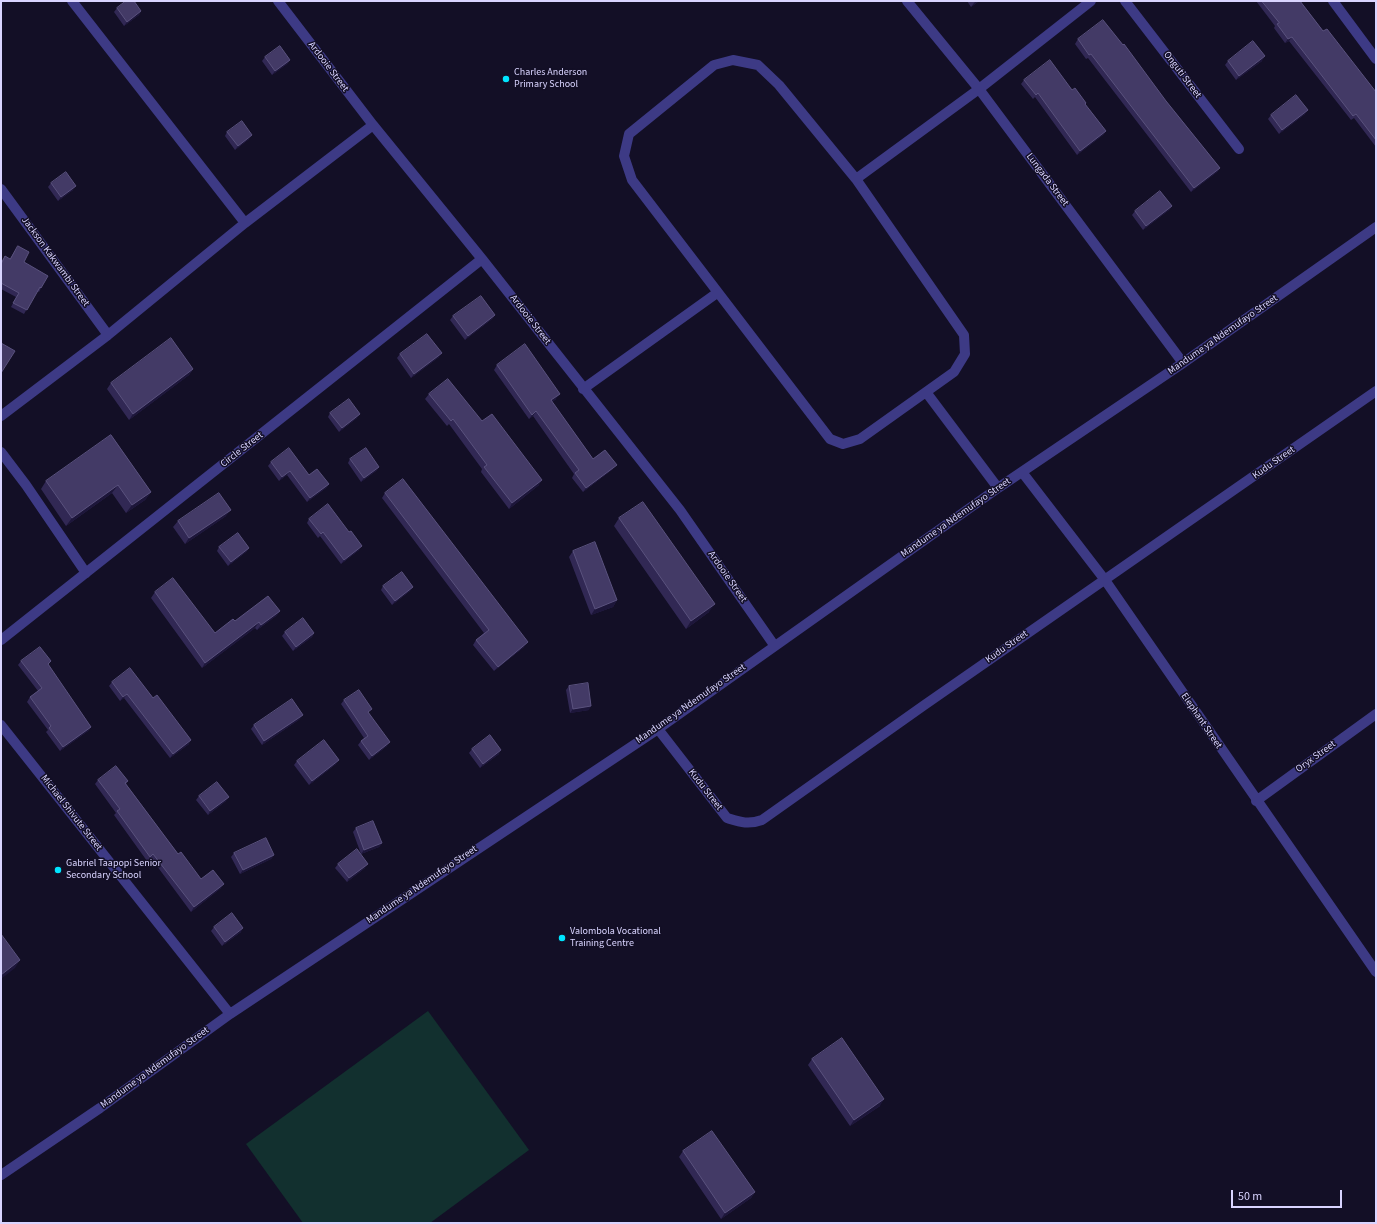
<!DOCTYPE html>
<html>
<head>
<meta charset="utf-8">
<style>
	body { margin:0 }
	#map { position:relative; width:1377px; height:1224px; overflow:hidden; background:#130f26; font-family:"Source Sans 3",sans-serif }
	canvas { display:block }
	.frame { position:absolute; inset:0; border:2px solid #d9d4ff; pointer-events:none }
	.scale { position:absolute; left:1231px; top:1190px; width:111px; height:18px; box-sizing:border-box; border:2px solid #d9d4ff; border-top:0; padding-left:5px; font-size:12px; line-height:14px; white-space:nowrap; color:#d9d4ff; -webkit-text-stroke:3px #130f26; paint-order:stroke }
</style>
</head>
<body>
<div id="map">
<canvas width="1377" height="1224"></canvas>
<div class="frame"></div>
<div class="scale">50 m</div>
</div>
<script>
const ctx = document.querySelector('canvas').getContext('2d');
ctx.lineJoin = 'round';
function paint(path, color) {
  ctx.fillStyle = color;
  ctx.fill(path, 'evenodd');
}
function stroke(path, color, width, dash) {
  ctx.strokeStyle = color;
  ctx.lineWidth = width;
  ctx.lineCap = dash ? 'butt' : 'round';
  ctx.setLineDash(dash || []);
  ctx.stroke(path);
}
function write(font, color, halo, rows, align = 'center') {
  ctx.font = font + ' "Source Sans 3",sans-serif';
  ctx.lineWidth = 3;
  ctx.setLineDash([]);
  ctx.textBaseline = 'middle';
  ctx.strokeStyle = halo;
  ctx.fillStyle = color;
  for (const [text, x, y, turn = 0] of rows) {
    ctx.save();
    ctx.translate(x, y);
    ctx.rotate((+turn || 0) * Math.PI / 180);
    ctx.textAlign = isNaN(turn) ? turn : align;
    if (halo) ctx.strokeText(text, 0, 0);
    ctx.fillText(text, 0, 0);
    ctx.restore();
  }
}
paint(new Path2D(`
	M 428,1011 L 529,1150 L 430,1223 L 303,1223 L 246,1144 Z`), '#12302f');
stroke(new Path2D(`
	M 72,1 L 245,223
	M 278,1 L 373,125 L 482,259 L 680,510 L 774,645
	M 907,1 L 979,89 L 1183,363
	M 1125,1 L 1239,149
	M 1333,1 L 1376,59
	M 733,60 L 758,65 L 779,85 L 856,179 L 964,335 L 965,354 L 954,372 L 860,439 L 843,444 L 830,439 L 632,180 L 624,156 L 629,134 L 714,65 Z
	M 856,179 L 979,89 L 1091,1
	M 1,189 L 108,335
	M 583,389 L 717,293
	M 926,392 L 998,488
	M 1,416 L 108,335 L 245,223 L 373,125
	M 1,452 L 26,485 L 86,573
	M 1022,472 L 1105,580 L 1376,972
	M 1,640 L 482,259
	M 1,725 L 230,1014
	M 658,729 L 727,818 C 740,822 748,825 762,820 L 923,706 L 1376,391
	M 1256,801 L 1376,714
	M 1,1175 L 100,1108 L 230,1014 L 658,729 L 998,488 L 1183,363 L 1376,227`), '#3d3a85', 10);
paint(new Path2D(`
	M 967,1 L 979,1 L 971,7 Z
	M 1256,1 L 1300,1 L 1323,31 L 1376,92 L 1376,147 L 1354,118 L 1351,120 L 1289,41 L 1285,43 L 1274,28 L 1275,26 Z
	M 117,8 L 141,11 L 139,15 L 124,26 L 114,12 Z
	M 1078,39 L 1166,101 L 1220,168 L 1217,172 L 1191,192 L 1088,58 L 1086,59 L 1075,44 Z
	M 265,57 L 290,60 L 287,64 L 272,75 L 262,61 Z
	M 1228,61 L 1262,61 L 1236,80 L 1225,65 Z
	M 1024,80 L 1072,90 L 1086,103 L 1085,104 L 1106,131 L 1103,135 L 1077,155 L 1035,97 L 1033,99 L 1021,84 Z
	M 1305,114 L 1279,134 L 1268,119 L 1271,115 Z
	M 227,132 L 249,139 L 235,150 L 225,136 Z
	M 51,183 L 73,190 L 58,201 L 48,187 Z
	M 1172,206 L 1169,210 L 1143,230 L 1132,215 L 1135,211 Z
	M 18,246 L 24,262 L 41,288 L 39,292 L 37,291 L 24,314 L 11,307 L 16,297 L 1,289 L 1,262 L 5,256 L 10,259 Z
	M 495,315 L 492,319 L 465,340 L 450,320 L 453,316 Z
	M 400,354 L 439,357 L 411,378 L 397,358 Z
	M 497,365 L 556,399 L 552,402 L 593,459 L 613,469 L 583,492 L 572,478 L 574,474 L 533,416 L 529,419 L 494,370 Z
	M 193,369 L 189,375 L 129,420 L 107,389 L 111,383 Z
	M 429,394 L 482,421 L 539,485 L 509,509 L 481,472 L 482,469 L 449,424 L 447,426 L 425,399 Z
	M 330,413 L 357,418 L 339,432 L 328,417 Z
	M 111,435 L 151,492 L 145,500 L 126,513 L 112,493 L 66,526 L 41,489 L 46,481 Z
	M 350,459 L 379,467 L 376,471 L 361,482 L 348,463 Z
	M 271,462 L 309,475 L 329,484 L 326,488 L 307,502 L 287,475 L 279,481 L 268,466 Z
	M 385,493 L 524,647 L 494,671 L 473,645 L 476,640 L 484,633 L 382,498 Z
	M 226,516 L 185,544 L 173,527 L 178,521 Z
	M 619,518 L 709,612 L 686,629 L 614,526 Z
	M 309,519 L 349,532 L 359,550 L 341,564 L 320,536 L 318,538 L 307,523 Z
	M 219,547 L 249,548 L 246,552 L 228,566 L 217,551 Z
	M 573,551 L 617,600 L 613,607 L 591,615 L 569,557 Z
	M 383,586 L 410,591 L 392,605 L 381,590 Z
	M 155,592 L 215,633 L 235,621 L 280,611 L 276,616 L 257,630 L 255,628 L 202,668 L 151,598 Z
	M 285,632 L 314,633 L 312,637 L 293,651 L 282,636 Z
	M 21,661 L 51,661 L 48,665 L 91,727 L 88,731 L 60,751 L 46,732 L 48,730 L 27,702 L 30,697 L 38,691 L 18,665 Z
	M 112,682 L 153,698 L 189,744 L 170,758 L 124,698 L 120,701 L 109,686 Z
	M 569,686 L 589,710 L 570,713 L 566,690 Z
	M 344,700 L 369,713 L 369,714 L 387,746 L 369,760 L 358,745 L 361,741 L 364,738 L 341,704 Z
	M 300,719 L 262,745 L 251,729 L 254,725 Z
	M 472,749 L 499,754 L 480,768 L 469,753 Z
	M 297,761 L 336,764 L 309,785 L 294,765 Z
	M 98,780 L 128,781 L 126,784 L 178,854 L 201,879 L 221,888 L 191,912 L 151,858 L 147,861 L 114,815 L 116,813 L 95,784 Z
	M 199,796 L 226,801 L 208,815 L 196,800 Z
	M 356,828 L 382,843 L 379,847 L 361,854 L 353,832 Z
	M 234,853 L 274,855 L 271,859 L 240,874 L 231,857 Z
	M 338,864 L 365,868 L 347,882 L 335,868 Z
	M 214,927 L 241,932 L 222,946 L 211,931 Z
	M 812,1059 L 880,1106 L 850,1126 L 808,1065 Z
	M 683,1151 L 755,1192 L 751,1198 L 721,1219 L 679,1157 Z`), '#312854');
paint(new Path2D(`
	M 976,1 L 979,1 L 971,7 L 974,3 Z
	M 141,11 L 139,15 L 124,26 L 127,22 Z
	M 1292,37 L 1289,41 L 1285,43 L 1288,39 Z
	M 1265,56 L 1262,61 L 1236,80 L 1239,76 Z
	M 290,60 L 287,64 L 272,75 L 275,71 Z
	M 1308,110 L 1305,114 L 1279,134 L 1282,130 Z
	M 1106,131 L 1103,135 L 1077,155 L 1080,151 Z
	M 252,135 L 249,139 L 235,150 L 238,146 Z
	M 1220,168 L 1217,172 L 1191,192 L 1194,188 Z
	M 76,186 L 73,190 L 58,201 L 61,197 Z
	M 1172,206 L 1169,210 L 1143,230 L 1146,226 Z
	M 495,315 L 492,319 L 465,340 L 468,336 Z
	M 442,353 L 439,357 L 411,378 L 414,374 Z
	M 193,369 L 189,375 L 129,420 L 133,414 Z
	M 560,394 L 556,399 L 548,405 L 551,400 Z
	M 536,411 L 533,416 L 529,419 L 532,415 Z
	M 360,414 L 357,418 L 339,432 L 342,428 Z
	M 617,465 L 613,469 L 583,492 L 586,488 Z
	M 379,467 L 376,471 L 361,482 L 364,478 Z
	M 290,471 L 287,475 L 279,481 L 282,477 Z
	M 542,480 L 539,485 L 509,509 L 512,503 Z
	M 329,484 L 326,488 L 307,502 L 310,498 Z
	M 118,485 L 112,493 L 66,526 L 72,518 Z
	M 151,492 L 145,500 L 126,513 L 132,505 Z
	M 231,510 L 226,516 L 185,544 L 189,538 Z
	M 362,546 L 359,550 L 341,564 L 344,560 Z
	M 249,548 L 246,552 L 228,566 L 231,562 Z
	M 413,587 L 410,591 L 392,605 L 395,601 Z
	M 617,600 L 613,607 L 591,615 L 595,609 Z
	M 715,604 L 709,612 L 686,629 L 691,621 Z
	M 280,611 L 276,616 L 257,630 L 261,625 Z
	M 259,622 L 255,628 L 202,668 L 205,663 Z
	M 314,633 L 312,637 L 293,651 L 296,647 Z
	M 528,642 L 524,647 L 494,671 L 498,667 Z
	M 127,694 L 124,698 L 120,701 L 123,697 Z
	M 591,706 L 589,710 L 570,713 L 573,709 Z
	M 303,715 L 300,719 L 262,745 L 264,741 Z
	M 91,727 L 88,731 L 60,751 L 63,747 Z
	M 191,740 L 189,744 L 170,758 L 173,754 Z
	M 390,742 L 387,746 L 369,760 L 372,756 Z
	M 501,750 L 499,754 L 480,768 L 483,764 Z
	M 339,760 L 336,764 L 309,785 L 312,781 Z
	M 229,797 L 226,801 L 208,815 L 210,811 Z
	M 382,843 L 379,847 L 361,854 L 364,850 Z
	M 274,855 L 271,859 L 240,874 L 243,870 Z
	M 368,864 L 365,868 L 347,882 L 349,878 Z
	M 224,884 L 221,888 L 191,912 L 194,907 Z
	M 243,928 L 241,932 L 222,946 L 225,942 Z
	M 20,960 L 15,968 L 1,979 L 1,975 Z
	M 884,1099 L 880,1106 L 850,1126 L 854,1120 Z
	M 755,1192 L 751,1198 L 721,1219 L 725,1213 Z`), '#1d163a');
const building = new Path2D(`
	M 126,1 L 134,1 L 141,11 L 127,22 L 117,8 Z
	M 1262,1 L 1300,1 L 1323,31 L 1327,29 L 1376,92 L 1376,140 L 1356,114 L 1353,116 L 1292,37 L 1288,39 L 1277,24 L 1279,23 Z
	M 1103,20 L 1123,45 L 1124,44 L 1166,101 L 1220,168 L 1194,188 L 1091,54 L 1089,55 L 1078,39 Z
	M 1253,41 L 1265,56 L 1239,76 L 1228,61 Z
	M 280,46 L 290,60 L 275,71 L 265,57 Z
	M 1050,60 L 1072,90 L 1075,88 L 1086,103 L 1085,104 L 1106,131 L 1080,151 L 1038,93 L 1036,95 L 1024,80 Z
	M 1296,95 L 1308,110 L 1282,130 L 1271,115 Z
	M 242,121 L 252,135 L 238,146 L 227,132 Z
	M 66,172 L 76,186 L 61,197 L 51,183 Z
	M 1160,191 L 1172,206 L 1146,226 L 1135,211 Z
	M 18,246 L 29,252 L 24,262 L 48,276 L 41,288 L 40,287 L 27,310 L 13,303 L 19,293 L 1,283 L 1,264 L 5,256 L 10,259 Z
	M 481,296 L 495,315 L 468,336 L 453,316 Z
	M 427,334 L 442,353 L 414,374 L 400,354 Z
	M 171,338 L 193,369 L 133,414 L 111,383 Z
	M 1,343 L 15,351 L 1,373 Z
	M 525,344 L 560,394 L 551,400 L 593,459 L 605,450 L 617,465 L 586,488 L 575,473 L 579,470 L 536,411 L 532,415 L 497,365 Z
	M 448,379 L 482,421 L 492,414 L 542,480 L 512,503 L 484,467 L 487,465 L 453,419 L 451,421 L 429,394 Z
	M 349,399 L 360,414 L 342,428 L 330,413 Z
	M 111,435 L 151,492 L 132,505 L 118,485 L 72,518 L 46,481 Z
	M 289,448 L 309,475 L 317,469 L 329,484 L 310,498 L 290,471 L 282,477 L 271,462 Z
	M 366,448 L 379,467 L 364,478 L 350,459 Z
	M 403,479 L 528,642 L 498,667 L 476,640 L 489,630 L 385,493 Z
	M 219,493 L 231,510 L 189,538 L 178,521 Z
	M 643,502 L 715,604 L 691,621 L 619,518 Z
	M 328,504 L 349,532 L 351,531 L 362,546 L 344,560 L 323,532 L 321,534 L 309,519 Z
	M 238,533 L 249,548 L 231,562 L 219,547 Z
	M 595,542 L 617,600 L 595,609 L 573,551 Z
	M 402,572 L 413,587 L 395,601 L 383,586 Z
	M 173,578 L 215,633 L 233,619 L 235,621 L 268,596 L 280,611 L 261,625 L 259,622 L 205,663 L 155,592 Z
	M 303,618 L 314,633 L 296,647 L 285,632 Z
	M 40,647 L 51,661 L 48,664 L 91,727 L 63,747 L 49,728 L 51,726 L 30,697 L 42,688 L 21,661 Z
	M 130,668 L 153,698 L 157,695 L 191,740 L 173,754 L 127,694 L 123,697 L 112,682 Z
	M 588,683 L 591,706 L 573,709 L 569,686 Z
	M 359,690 L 372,709 L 368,712 L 390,742 L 372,756 L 361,741 L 368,736 L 344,700 Z
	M 292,699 L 303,715 L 264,741 L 254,725 Z
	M 490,735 L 501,750 L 483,764 L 472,749 Z
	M 324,740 L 339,760 L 312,781 L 297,761 Z
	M 116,766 L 128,781 L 125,783 L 178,854 L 181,852 L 201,879 L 213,870 L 224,884 L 194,907 L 153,854 L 150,857 L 117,811 L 120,809 L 98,780 Z
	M 217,782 L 229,797 L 210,811 L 199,796 Z
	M 373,821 L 382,843 L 364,850 L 356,828 Z
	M 266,838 L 274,855 L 243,870 L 234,853 Z
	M 357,849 L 368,864 L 349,878 L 338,864 Z
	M 232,913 L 243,928 L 225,942 L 214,927 Z
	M 1,934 L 20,960 L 1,975 Z
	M 842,1038 L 884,1099 L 854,1120 L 812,1059 Z
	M 712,1131 L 755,1192 L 725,1213 L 683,1151 Z`);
paint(building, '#433a66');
stroke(building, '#5a527e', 1);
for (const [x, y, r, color] of [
	[506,79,4,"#00e5ff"],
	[58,870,4,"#00e5ff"],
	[562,938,4,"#00e5ff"]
]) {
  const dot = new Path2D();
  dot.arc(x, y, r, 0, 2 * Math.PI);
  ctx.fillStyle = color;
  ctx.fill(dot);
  stroke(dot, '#130f26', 1.5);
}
write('10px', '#d9d4ff', '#130f26', [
	["Ardooie Street",328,67,53],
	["Onguti Street",1182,75,53],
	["Lungada Street",1047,180,53],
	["Jackson Kakwambi Street",55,262,54],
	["Ardooie Street",530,320,52],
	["Mandume ya Ndemufayo Street",1223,335,-35],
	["Circle Street",242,450,-38],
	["Kudu Street",1274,463,-35],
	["Mandume ya Ndemufayo Street",956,518,-35],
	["Ardooie Street",727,577,55],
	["Kudu Street",1007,647,-35],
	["Mandume ya Ndemufayo Street",691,704,-35],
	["Elephant Street",1201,721,56],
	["Oryx Street",1316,757,-36],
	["Kudu Street",705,790,52],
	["Michael Shivute Street",71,813,52],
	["Mandume ya Ndemufayo Street",422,885,-34],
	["Mandume ya Ndemufayo Street",155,1068,-36]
]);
write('10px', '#d9d4ff', '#130f26', [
	["Charles Anderson",514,73],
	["Primary School",514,85],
	["Gabriel Taapopi Senior",66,864],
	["Secondary School",66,876],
	["Valombola Vocational",570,932],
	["Training Centre",570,944]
], 'left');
</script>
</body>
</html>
